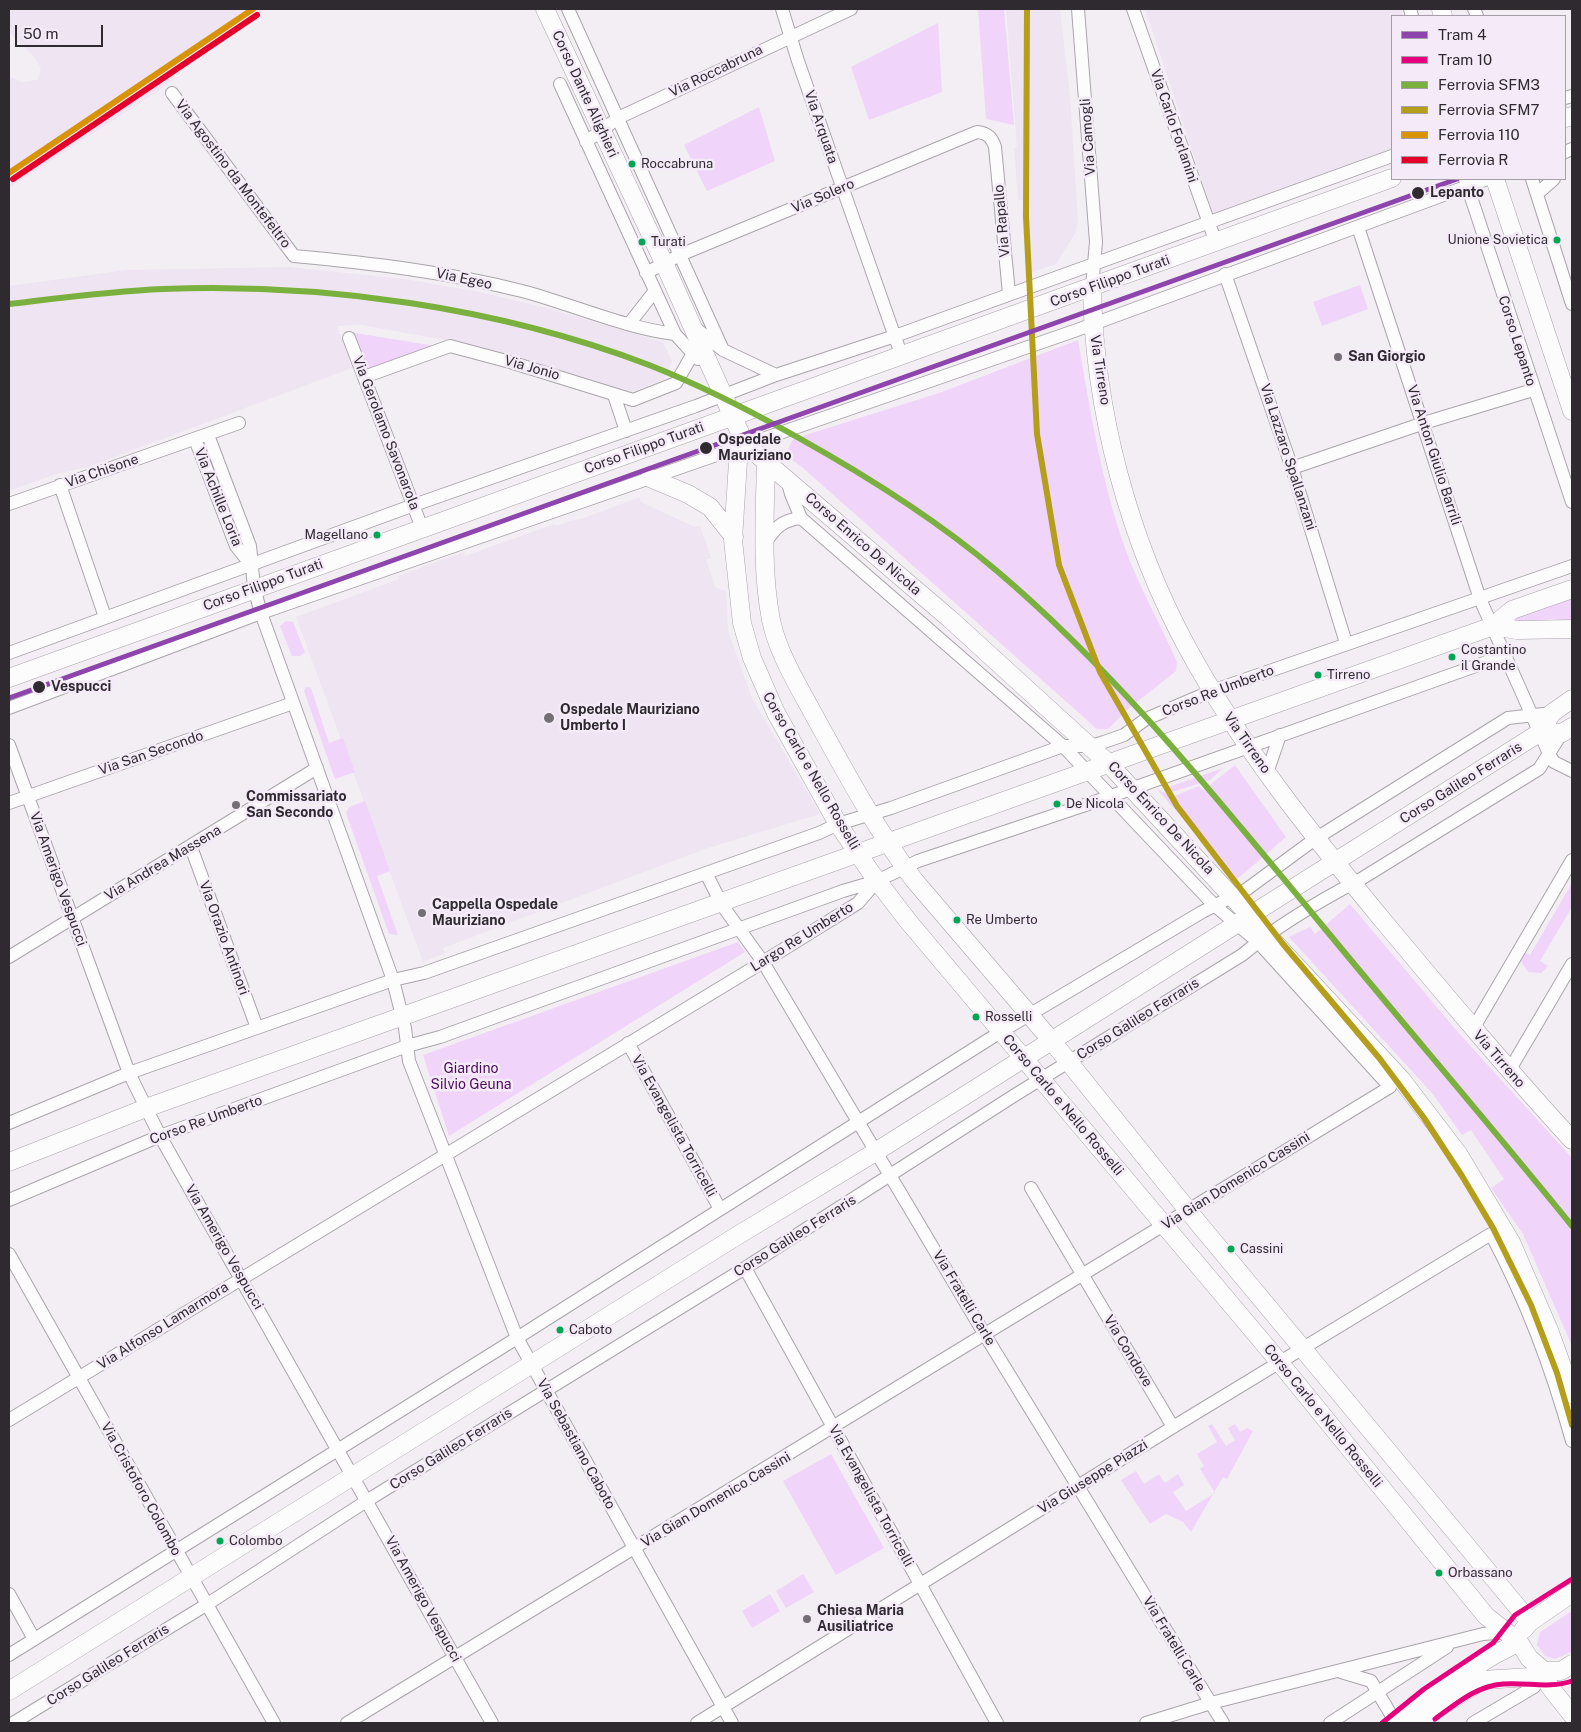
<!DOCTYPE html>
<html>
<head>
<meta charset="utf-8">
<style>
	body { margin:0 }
	#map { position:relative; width:1581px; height:1732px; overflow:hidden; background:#f3eef4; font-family:"Public Sans",sans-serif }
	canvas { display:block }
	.frame { position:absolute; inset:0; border:10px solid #2e2a30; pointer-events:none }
	.legend { position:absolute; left:1391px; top:15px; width:175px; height:165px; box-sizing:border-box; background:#f5eaf8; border:1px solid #a59da8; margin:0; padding:6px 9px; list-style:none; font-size:15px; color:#2e2a30 }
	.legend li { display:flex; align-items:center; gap:10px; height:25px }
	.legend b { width:25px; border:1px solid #a59da8 }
	.scale { position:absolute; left:15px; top:25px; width:88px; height:22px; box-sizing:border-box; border:2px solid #2e2a30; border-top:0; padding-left:6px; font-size:15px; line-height:18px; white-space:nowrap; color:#2e2a30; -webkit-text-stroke:4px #f5eaf8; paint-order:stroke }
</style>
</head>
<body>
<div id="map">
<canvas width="1581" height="1732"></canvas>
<div class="frame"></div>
<ul class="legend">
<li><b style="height:6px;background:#8e44ad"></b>Tram 4</li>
<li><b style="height:6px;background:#e5007d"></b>Tram 10</li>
<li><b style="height:6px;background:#7ab03e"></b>Ferrovia SFM3</li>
<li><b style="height:6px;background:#b49e1c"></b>Ferrovia SFM7</li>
<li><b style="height:6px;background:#d99307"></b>Ferrovia 110</li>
<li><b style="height:6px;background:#e4002b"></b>Ferrovia R</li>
</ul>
<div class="scale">50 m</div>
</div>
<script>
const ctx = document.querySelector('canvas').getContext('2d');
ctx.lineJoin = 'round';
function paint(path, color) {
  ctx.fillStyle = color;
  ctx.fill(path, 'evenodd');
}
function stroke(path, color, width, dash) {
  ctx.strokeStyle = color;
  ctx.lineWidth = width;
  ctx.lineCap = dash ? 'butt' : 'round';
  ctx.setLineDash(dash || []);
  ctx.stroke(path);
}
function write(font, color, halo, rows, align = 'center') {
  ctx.font = font + ' "Public Sans",sans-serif';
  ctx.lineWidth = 5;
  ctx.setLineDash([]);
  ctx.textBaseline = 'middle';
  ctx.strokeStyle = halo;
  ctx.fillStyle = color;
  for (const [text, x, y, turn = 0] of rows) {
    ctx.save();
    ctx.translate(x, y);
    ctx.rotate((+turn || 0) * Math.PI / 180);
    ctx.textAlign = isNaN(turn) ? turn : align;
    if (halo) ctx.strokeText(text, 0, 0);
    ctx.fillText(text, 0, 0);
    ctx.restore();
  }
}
paint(new Path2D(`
	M 9,9 L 264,9 L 171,72 L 175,78 L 155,93 L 9,188 L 9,76 L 22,82 L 37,80 L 41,69 L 35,58 L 9,32 Z
	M 1006,9 L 1060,9 L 1070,96 L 1078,221 L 1075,234 L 1056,264 L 1026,274 L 1022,215 L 1027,200 L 1018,200 L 1014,148 L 1017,147 Z
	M 1145,9 L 1401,9 L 1403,16 L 1392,16 L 1392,150 L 1215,219 Z
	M 289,267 L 405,279 L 485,293 L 546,308 L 663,342 L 672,361 L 664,379 L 626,394 L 450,341 L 361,325 L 337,326 L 352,368 L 88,467 L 56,474 L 9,491 L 9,286 L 126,270 Z
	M 640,497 L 641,502 L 695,527 L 700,526 L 711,558 L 706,560 L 716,588 L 726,591 L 728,631 L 752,698 L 820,814 L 705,849 L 443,948 L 445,953 L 423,962 L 296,617 L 399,579 L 398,576 L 464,552 L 465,556 L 554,524 L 556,526 L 573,520 L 581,519 Z`), '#efe4f2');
paint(new Path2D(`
	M 978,9 L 1004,9 L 1014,125 L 986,119 Z
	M 938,23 L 942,92 L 869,120 L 851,67 Z
	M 759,107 L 775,161 L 707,191 L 684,145 Z
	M 1360,285 L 1368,309 L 1322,326 L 1313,302 Z
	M 349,332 L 441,347 L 366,373 Z
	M 1078,340 C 1090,410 1101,480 1125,548 C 1139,587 1160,623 1177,662 L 1176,671 L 1127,710 L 1108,729 L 1097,729 L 802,467 L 788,457 L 786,453 L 793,439 L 939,393 Z
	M 1572,598 L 1572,621 L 1552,619 L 1512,624 L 1509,620 Z
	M 286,621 L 293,622 L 305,652 L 300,656 L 292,656 L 280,626 Z
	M 306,687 L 311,688 L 329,743 L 343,738 L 355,772 L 335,779 L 304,691 Z
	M 1235,765 L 1286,837 L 1236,880 L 1157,789 L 1172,797 L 1199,786 L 1203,790 Z
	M 1223,768 L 1210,780 L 1172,792 L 1166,788 Z
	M 365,801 L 390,871 L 377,876 L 398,935 L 389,934 L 346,813 L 349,807 Z
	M 1572,883 L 1572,907 L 1540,961 L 1548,966 L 1541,973 L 1528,972 L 1520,960 L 1523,952 L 1530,955 Z
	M 1350,904 L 1456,1030 L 1572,1158 L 1572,1346 L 1523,1234 L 1491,1188 L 1504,1179 L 1471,1130 L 1462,1135 L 1432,1093 L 1289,937 L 1310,927 L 1315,934 Z
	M 738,942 L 745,952 L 449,1136 L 423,1055 Z
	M 1212,1424 L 1226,1446 L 1235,1440 L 1228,1428 L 1235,1424 L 1240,1432 L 1247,1428 L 1253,1431 L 1227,1479 L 1223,1477 L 1191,1532 L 1183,1522 L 1166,1514 L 1150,1524 L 1121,1480 L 1136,1471 L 1144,1484 L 1159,1474 L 1165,1483 L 1178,1474 L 1184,1485 L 1173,1492 L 1186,1511 L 1215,1493 L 1200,1469 L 1204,1466 L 1197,1454 L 1217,1442 L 1208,1426 Z
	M 831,1454 L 884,1548 L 836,1575 L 783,1481 Z
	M 803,1574 L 814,1592 L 786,1608 L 776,1591 Z
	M 770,1594 L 780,1611 L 752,1628 L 742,1611 Z
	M 1572,1611 L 1572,1652 L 1555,1659 L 1545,1656 L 1537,1645 L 1540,1632 Z`), '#f0d4f9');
const street = new Path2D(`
	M 568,9 L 723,350
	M 782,9 L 798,61 L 902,357
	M 1078,9 L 1096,242 L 1092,287
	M 1133,9 L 1216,243
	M 1410,9 L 1412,16
	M 1474,9 L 1477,16
	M 560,84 L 675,334 L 698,359
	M 172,93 L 294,256 C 371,263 446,272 522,291 C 571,304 625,328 675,334
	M 1565,98 L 1572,96
	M 586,142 L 618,118 L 851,9
	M 1565,152 L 1572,149
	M 1465,179 L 1572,502
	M 1532,179 L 1572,304
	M 1537,194 L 1554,179
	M 1358,227 L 1480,599 L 1550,756 L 1554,762 L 1572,771
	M 646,273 L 680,255 L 977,132 C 988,133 992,138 995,147 L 1009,294
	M 1225,274 L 1292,468 L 1346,643
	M 629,324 L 654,292
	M 694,327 L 723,350 L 776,375
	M 349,338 L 422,528
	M 364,377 L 450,346 L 510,362 L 633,400 L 676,383 L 692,355
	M 614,395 L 626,431
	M 208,435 L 250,546 L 254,588 L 261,613 L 393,980 L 405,1028 L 409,1061 L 517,1338 L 732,1723
	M 195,439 L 236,546 L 251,565
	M 1292,468 L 1427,422 L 1533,390
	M 60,485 L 105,617
	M 9,504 L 239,423
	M 765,543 C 775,528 782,520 801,518
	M 9,653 L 414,505 L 696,406 L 776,375 L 895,336 L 1392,156
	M 9,708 L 261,613 L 1077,330 L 1487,179
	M 9,745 L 129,1073 L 160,1136 L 492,1723
	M 1267,773 L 1280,735
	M 9,803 L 293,703
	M 191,847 L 257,1028
	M 706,873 L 722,905 L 763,962 L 985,1335 L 1223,1723
	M 9,957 L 317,768
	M 1473,1029 L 1572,860
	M 628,1043 L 720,1209
	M 1509,1071 L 1572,964
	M 9,1123 L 129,1073 L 393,980 L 424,973 L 819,833 L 838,824 L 891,808 L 1063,746 L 1091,746 L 1104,742 L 1124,735 L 1146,719 L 1212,691 L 1572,566
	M 1031,1188 L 1173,1427
	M 9,1200 L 160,1136 L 407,1046 L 440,1037 L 843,891 L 877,881 L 918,861 L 1100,800 L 1484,663 L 1503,654
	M 9,1254 L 274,1723
	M 745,1268 L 997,1723
	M 9,1420 L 763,962 L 858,903 L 877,881
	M 9,1594 L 34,1639
	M 9,1655 L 517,1338 L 1002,1031 L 1202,912 L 1247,889 L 1315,839 L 1508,718 L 1552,713
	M 1341,1672 L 1371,1681 L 1396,1723
	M 13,1723 L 206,1605 L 368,1500 L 745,1268 L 1015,1095 L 1242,955 C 1278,925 1319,901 1361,879 L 1539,769 L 1562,733
	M 347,1723 L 1390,1087 L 1258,942 L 1214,905 L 1063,746 L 801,518 L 791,494 L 787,479
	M 697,1723 L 1173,1427 L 1491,1234 C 1527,1302 1551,1366 1572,1441
	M 1146,1723 L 1211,1703 L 1483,1634 L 1509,1632
	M 1330,1723 L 1447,1647
	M 1473,1723 L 1534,1687 L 1542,1673`);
const secondary = new Path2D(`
	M 545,9 L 664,263 L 745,444 L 950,619 L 1109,764 L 1401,1079 L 1459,1155 L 1511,1242 L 1549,1330 L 1572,1394
	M 1441,9 L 1443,16
	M 1565,118 L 1572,116
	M 1495,179 L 1572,411
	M 1092,287 C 1094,411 1129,541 1188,649 C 1242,748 1313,836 1385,923 C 1446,996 1507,1069 1572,1140
	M 745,444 L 738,461 L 733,540 L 742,623 L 752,658 L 776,713 L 838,824 L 872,874 L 908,921 L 1271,1352 L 1486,1616 L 1519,1642 L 1529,1658 L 1544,1671 L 1561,1671 L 1572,1664
	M 766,461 C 765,513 761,568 771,620 C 778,654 799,687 815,717 C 846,773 876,829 914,880 L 1051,1040 L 1199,1224 L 1530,1622
	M 650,478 L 688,494 L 710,507 L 734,537
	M 1493,626 L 1517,630 L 1572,629
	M 9,678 L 1392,178
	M 1539,733 L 1562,733 L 1572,727
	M 9,1162 L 146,1108 L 1493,626 L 1512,610 L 1572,589
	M 1523,1630 L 1530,1622 L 1572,1593
	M 1539,1668 L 1550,1687 L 1572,1715
	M 9,1691 L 735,1237 L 877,1151 L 1539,733 L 1552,713 L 1572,699
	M 1399,1723 L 1415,1705 L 1494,1655 L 1519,1642
	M 1408,1723 L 1417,1721 L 1483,1680 L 1530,1677 L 1548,1671`);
stroke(street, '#a9a5aa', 14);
stroke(secondary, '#a9a5aa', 19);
stroke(street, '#fdfcfd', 12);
stroke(secondary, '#fdfcfd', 18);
stroke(new Path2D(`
	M 9,304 C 60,298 112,291 163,289 C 324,283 498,307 649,365 C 700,385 749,410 797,437 C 867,476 936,519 997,571 C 1116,672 1213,794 1312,913 C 1398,1018 1487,1121 1572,1226`), '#7ab03e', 6);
stroke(new Path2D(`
	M 1027,9 L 1026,216 L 1037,434 L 1059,565 L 1100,672 L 1177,806 L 1283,944 L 1380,1059 L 1424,1118 L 1462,1176 L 1493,1228 L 1531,1305 L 1557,1373 L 1572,1425`), '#b49e1c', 6);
stroke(new Path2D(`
	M 9,173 L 253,9`), '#d99307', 6);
stroke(new Path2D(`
	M 13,179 L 257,15`), '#e4002b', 6);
stroke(new Path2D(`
	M 9,698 L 1457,179`), '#8e44ad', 5);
stroke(new Path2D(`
	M 1435,1719 C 1456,1704 1476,1686 1503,1684 C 1527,1682 1549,1689 1572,1681
	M 1382,1723 L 1424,1689 L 1493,1643 L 1515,1615 L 1572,1579`), '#e5007d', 5);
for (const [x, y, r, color] of [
	[632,164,4.5,"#00a651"],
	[1418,193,7,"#2e2a30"],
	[1557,240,4.5,"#00a651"],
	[642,242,4.5,"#00a651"],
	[1338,357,5,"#736f75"],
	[706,448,7,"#2e2a30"],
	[377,535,4.5,"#00a651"],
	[1452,657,4.5,"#00a651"],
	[1318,675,4.5,"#00a651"],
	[39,687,7,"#2e2a30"],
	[549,718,6,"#736f75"],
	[1057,804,4.5,"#00a651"],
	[236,805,5,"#736f75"],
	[422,913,5,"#736f75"],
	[957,920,4.5,"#00a651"],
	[976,1017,4.5,"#00a651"],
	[1231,1249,4.5,"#00a651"],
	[560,1330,4.5,"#00a651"],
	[220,1541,4.5,"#00a651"],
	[1439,1573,4.5,"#00a651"],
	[807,1619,5,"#736f75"]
]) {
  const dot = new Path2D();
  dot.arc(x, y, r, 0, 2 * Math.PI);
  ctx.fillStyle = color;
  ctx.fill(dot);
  stroke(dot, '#f5eaf8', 2);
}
write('13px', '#2e2a30', '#f5eaf8', [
	["Roccabruna",641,164],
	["Unione Sovietica",1548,240,"right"],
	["Turati",651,242],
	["Magellano",368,535,"right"],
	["Costantino",1461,650],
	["il Grande",1461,666],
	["Tirreno",1327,675],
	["De Nicola",1066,804],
	["Re Umberto",966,920],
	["Rosselli",985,1017],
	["Cassini",1240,1249],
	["Caboto",569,1330],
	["Colombo",229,1541],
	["Orbassano",1448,1573]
], 'left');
write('14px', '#2e2a30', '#f5eaf8', [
	["Via Roccabruna",716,71,-26],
	["Corso Dante Alighieri",585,94,65],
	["Via Carlo Forlanini",1174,126,71],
	["Via Arquata",821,127,71],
	["Via Camogli",1088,137,-94],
	["Via Agostino da Montefeltro",233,174,53],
	["Via Solero",823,196,-23],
	["Via Rapallo",1002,221,-95],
	["Via Egeo",464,279,12],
	["Corso Filippo Turati",1110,281,-20],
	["Corso Lepanto",1517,341,72],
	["Via Jonio",532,368,16],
	["Via Tirreno",1100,370,81],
	["Via Gerolamo Savonarola",386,433,69],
	["Corso Filippo Turati",644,448,-20],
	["Via Anton Giulio Barrili",1434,455,72],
	["Via Lazzaro Spallanzani",1288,457,72],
	["Via Chisone",102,471,-19],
	["Via Achille Loria",218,497,68],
	["Corso Enrico De Nicola",863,544,41],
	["Corso Filippo Turati",263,585,-20],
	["Corso Re Umberto",1218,691,-21],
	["Via Tirreno",1247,743,55],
	["Via San Secondo",151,753,-19],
	["Corso Carlo e Nello Rosselli",811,771,60],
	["Corso Galileo Ferraris",1461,783,-32],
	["Corso Enrico De Nicola",1161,818,47],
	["Via Andrea Massena",163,863,-31],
	["Via Amerigo Vespucci",58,879,70],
	["Largo Re Umberto",802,937,-32],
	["Via Orazio Antinori",224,938,70],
	["Corso Galileo Ferraris",1138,1019,-32],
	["Via Tirreno",1499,1059,49],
	["Corso Carlo e Nello Rosselli",1063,1105,50],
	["Corso Re Umberto",206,1120,-20],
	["Via Evangelista Torricelli",674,1126,61],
	["Via Gian Domenico Cassini",1236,1181,-32],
	["Corso Galileo Ferraris",795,1236,-32],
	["Via Amerigo Vespucci",224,1247,60],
	["Via Fratelli Carle",964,1298,59],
	["Via Alfonso Lamarmora",163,1326,-32],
	["Via Condove",1128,1351,59],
	["Corso Carlo e Nello Rosselli",1323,1416,51],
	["Via Sebastiano Caboto",576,1444,61],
	["Corso Galileo Ferraris",451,1449,-32],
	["Via Giuseppe Piazzi",1093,1477,-32],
	["Via Cristoforo Colombo",141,1489,61],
	["Via Evangelista Torricelli",871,1496,61],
	["Via Gian Domenico Cassini",716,1500,-31],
	["Via Amerigo Vespucci",423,1599,61],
	["Via Fratelli Carle",1174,1644,59],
	["Corso Galileo Ferraris",108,1665,-32]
]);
write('bold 14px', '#2e2a30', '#f5eaf8', [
	["Lepanto",1430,193],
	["Ospedale",718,440],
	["Mauriziano",718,456],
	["Vespucci",51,687]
], 'left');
write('bold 14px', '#2e2a30', '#f5eaf8', [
	["San Giorgio",1348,357],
	["Ospedale Mauriziano",560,710],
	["Umberto I",560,726],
	["Commissariato",246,797],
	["San Secondo",246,813],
	["Cappella Ospedale",432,905],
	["Mauriziano",432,921],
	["Chiesa Maria",817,1611],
	["Ausiliatrice",817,1627]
], 'left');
write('14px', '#4b0b5c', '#f5eaf8', [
	["Giardino",471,1069],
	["Silvio Geuna",471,1085]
]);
</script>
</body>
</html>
